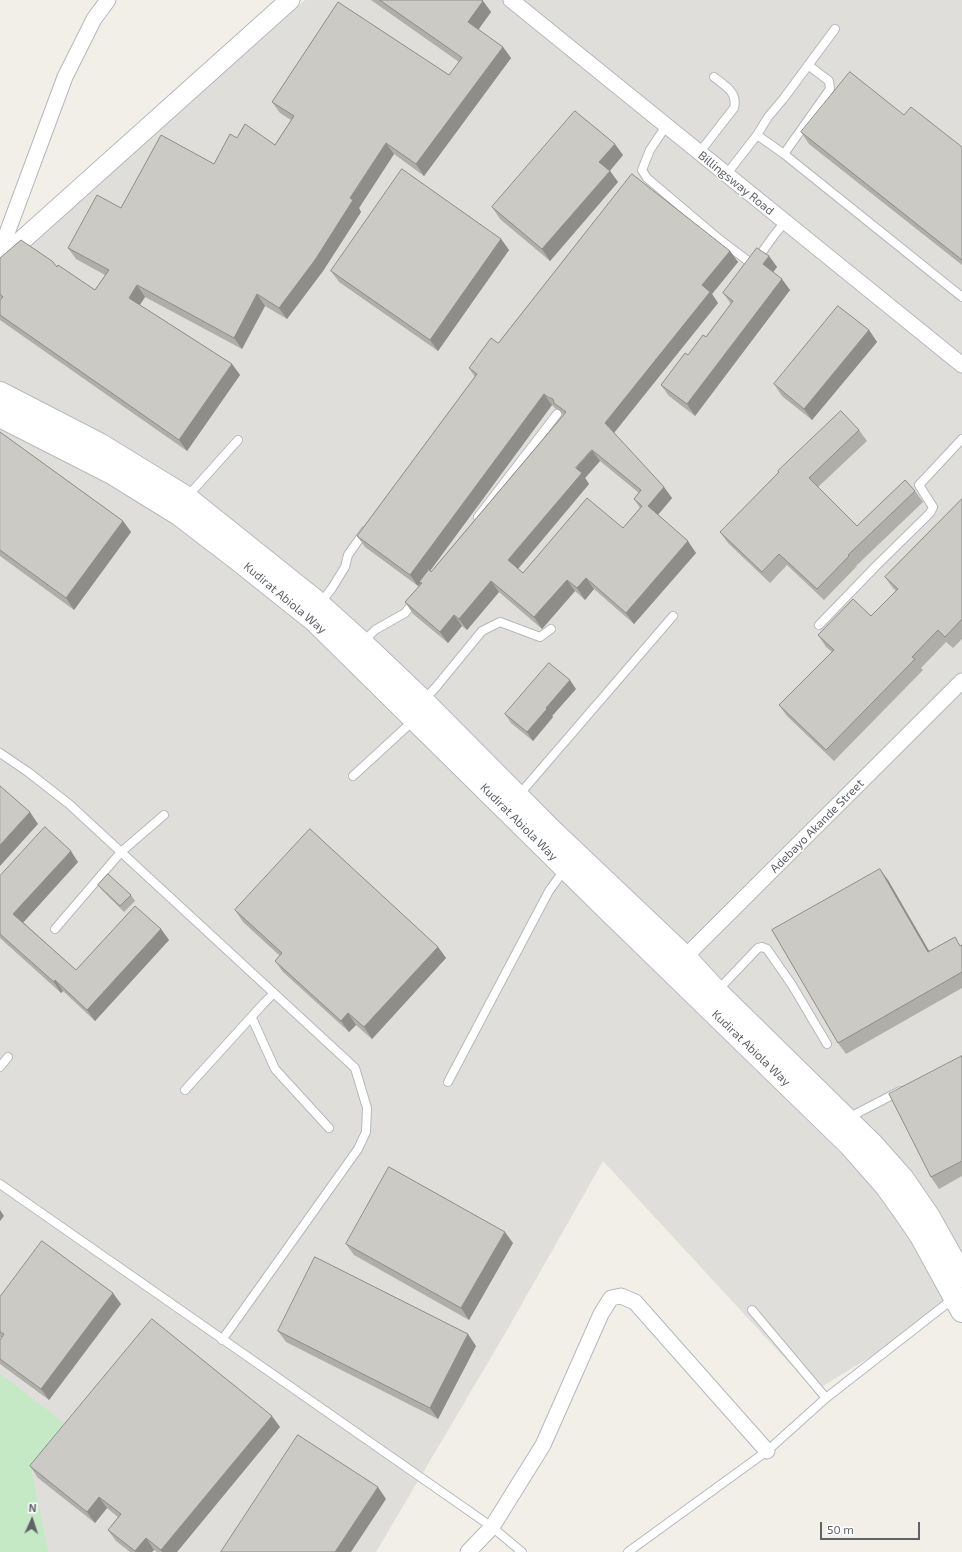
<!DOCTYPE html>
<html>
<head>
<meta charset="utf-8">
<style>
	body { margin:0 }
	#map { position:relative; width:962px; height:1552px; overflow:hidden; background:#f1efe8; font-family:"Exo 2",sans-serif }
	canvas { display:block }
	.north { position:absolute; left:12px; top:1500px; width:40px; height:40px; -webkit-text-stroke:3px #fff; paint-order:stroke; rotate:3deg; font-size:11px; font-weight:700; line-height:16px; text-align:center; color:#5f6368 }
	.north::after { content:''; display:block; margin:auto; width:14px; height:18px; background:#5f6368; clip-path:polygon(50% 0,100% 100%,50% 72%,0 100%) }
	.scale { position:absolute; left:820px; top:1522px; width:100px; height:18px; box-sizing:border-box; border:2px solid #5f6368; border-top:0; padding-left:5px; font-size:12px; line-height:14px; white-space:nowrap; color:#5f6368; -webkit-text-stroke:3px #fff; paint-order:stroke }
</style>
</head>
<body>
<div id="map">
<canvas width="962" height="1552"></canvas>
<div class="north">N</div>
<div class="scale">50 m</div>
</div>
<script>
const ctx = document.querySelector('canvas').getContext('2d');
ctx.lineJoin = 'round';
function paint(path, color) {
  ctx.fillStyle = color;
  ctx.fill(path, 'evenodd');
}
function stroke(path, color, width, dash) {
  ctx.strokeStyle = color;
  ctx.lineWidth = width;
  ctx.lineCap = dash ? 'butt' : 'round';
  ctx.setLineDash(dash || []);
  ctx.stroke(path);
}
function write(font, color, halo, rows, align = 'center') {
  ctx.font = font + ' "Exo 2",sans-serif';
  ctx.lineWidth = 3;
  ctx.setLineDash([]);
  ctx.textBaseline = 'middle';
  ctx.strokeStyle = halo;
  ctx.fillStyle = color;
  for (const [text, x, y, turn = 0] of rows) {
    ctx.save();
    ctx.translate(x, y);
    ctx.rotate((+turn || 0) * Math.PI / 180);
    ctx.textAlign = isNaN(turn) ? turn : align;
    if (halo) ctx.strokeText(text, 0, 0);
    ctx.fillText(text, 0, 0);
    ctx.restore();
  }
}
paint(new Path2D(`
	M 305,0 L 962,0 L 962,1300 L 815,1391 L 603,1161 L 503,1337 L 376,1552 L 49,1552 L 32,1471 L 72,1430 L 0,1373 L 0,272 Z`), '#e0deda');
paint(new Path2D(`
	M 0,1373 L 73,1430 L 32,1471 L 49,1552 L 0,1552 Z`), '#c5e8c5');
const service = new Path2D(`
	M 666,126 L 650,150 L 642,170 L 647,178 L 719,239 L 752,264 L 755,262 L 775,234 L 785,222
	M 757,135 L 784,154 L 962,297
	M 699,153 L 734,108 C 738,92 725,86 714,77
	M 784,154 L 830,89 L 829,81 L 808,65
	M 726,175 L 757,135 L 768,117 L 784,98 L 835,29
	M 187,497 L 238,440
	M 478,517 L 557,414
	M 320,604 L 332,588 L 345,567 L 348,555 L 365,531
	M 819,625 L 877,565 L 930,513 L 933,507 L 919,485 L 962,439
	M 363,642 L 375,630 L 405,613 L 415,600
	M 423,701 L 436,687 L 482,631 L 500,622 L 540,637 L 551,629
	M 0,753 L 28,772 L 69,804 L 355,1068 L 367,1108 L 366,1132 L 358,1149 L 222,1340
	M 353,776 L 414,720
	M 518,796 L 673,616
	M 55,929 L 121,852 L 164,815
	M 717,991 L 758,948 L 762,947 L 767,949 L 792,985 L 827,1044
	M 252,1018 L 275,1069 L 329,1128
	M 0,1067 L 8,1057
	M 448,1082 L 549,891 L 565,869
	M 185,1090 L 264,1003 L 274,993
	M 848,1118 L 900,1091
	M 0,1184 L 492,1527 L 522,1552
	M 752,1310 L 826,1398
	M 628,1552 L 767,1451 L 826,1398 L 954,1298`);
const minor = new Path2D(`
	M 511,0 L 962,365
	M 0,252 L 65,77 L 94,19 L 108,0
	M 678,964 L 962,681
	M 468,1552 L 492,1527 L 543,1445 L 601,1314 L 611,1298 L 621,1296 L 635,1302 L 767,1451`);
const tertiary = new Path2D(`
	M 0,260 L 290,0`);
const secondary = new Path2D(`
	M 0,393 L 99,444 L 187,498 L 312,598 L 362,643 L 423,701 L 551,830 L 685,957 L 716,991 L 872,1144 L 903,1179 L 929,1217 L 962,1276
	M 0,416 L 112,473 L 180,515 L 240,561 L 315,621 L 601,903 L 850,1145 L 886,1186 L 904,1211 L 921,1236 L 962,1311`);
stroke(service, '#b5b8bc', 10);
stroke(minor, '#b5b8bc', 17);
stroke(tertiary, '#b5b8bc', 21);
stroke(secondary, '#b6babf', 24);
stroke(service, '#fff', 8);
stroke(minor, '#fff', 15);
stroke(tertiary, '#fff', 19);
stroke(secondary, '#fff', 22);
paint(new Path2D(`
	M 371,0 L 482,0 L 491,12 L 478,29 L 503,47 L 511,58 L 424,176 L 394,154 L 359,208 L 361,212 L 323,271 L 287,319 L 265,306 L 242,349 L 145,297 L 140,305 L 232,364 L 240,375 L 187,451 L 0,320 L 0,300 L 1,299 L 0,298 L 0,258 L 57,267 L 95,290 L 105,275 L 76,259 L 68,248 L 121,208 L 214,164 L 237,138 L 275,145 L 291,120 L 280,113 L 272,102 L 449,75 L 459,62 Z
	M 904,115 L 962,147 L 962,265 L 809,144 L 801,132 Z
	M 623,155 L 610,171 L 618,182 L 550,261 L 500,219 L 492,207 Z
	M 501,239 L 509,250 L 438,351 L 339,282 L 331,271 Z
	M 730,251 L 738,262 L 712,294 L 718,303 L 614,433 L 672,498 L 658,515 L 696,553 L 634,624 L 594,589 L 585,600 L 575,591 L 542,629 L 499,592 L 467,630 L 462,626 L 448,643 L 413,614 L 405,602 L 421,584 L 421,583 L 418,586 L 365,547 L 357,536 L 475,377 L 469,368 L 498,343 ZM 552,405 L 556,409 L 559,410 L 563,415 L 431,572 L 430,571 ZM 600,461 L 639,493 L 634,499 L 640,508 L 623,528 L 523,573 L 518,569 L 589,484 L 585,478 Z
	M 769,256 L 777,267 L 773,272 L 790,290 L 695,416 L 669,396 L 661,385 L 688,355 L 706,337 L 731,304 L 723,293 Z
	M 869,330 L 877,342 L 812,420 L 782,396 L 774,384 Z
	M 859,430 L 867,441 L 818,487 L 857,526 L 915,491 L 923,502 L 856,566 L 857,566 L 824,600 L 787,565 L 770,583 L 728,543 L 720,532 Z
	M 0,432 L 123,521 L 131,532 L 74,610 L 0,556 Z
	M 962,499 L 962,639 L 953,648 L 946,642 L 921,668 L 923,670 L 834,761 L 787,716 L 779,705 L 832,652 L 826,647 L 818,635 L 871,616 L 896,591 L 893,588 L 885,577 Z
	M 576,689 L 552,716 L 553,717 L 533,741 L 511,723 L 505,714 Z
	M 78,862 L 23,922 L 76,970 L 161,929 L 169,940 L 95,1021 L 63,991 L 61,993 L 0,938 L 0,876 Z
	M 888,880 L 929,951 L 962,945 L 962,988 L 846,1054 L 838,1043 Z
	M 98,885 L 131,895 L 135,901 L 124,912 L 102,890 Z
	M 235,910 L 438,947 L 446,958 L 372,1039 L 356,1025 L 349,1032 L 283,972 L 275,961 L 280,956 L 243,922 Z
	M 962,1056 L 962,1176 L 939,1189 L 931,1177 Z
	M 513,1243 L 469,1320 L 354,1255 L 346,1244 Z
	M 0,1297 L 121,1304 L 49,1400 L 0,1364 L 0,1340 L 1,1338 L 0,1337 Z
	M 278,1331 L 476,1346 L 438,1419 L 286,1342 Z
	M 280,1427 L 177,1552 L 157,1552 L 154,1550 L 152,1552 L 130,1552 L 116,1541 L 108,1530 L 118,1517 L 107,1508 L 95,1523 L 38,1478 L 30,1466 Z`), '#afaea9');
paint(new Path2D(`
	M 483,1 L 491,12 L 476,33 L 468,22 Z
	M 503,47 L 511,58 L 424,176 L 416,164 Z
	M 386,143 L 394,154 L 359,208 L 361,212 L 323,271 L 287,319 L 279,308 Z
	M 615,144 L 623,155 L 607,174 L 599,162 Z
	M 610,171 L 618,182 L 550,261 L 542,249 Z
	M 501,239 L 509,250 L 438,351 L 430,340 Z
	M 730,251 L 738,262 L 712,294 L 718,303 L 613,434 L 605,423 L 702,285 Z
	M 769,256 L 777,267 L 771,275 L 763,264 Z
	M 782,279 L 790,290 L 695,416 L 687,404 Z
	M 137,285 L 145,297 L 137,309 L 129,298 Z
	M 257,294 L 265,306 L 242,349 L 234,338 Z
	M 869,330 L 877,342 L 812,420 L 804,409 Z
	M 232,364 L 240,375 L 187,451 L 179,440 Z
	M 544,394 L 552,405 L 421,583 L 419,582 L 421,583 L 418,586 L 410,575 Z
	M 592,450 L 600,461 L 585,478 L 589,484 L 516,571 L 508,560 L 576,468 Z
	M 664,487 L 672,498 L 656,517 L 648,506 Z
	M 123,521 L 131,532 L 74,610 L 66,598 Z
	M 688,541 L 696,553 L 634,624 L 626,613 Z
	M 586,578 L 594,589 L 585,600 L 577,588 Z
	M 567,580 L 575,591 L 542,629 L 534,617 Z
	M 491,581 L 499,592 L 467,630 L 459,619 Z
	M 454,615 L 462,626 L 448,643 L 440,632 Z
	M 570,680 L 576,689 L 552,716 L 553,717 L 533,741 L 527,732 L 546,708 Z
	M 30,812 L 38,824 L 0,866 L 0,845 Z
	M 71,851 L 78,862 L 21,925 L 13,914 Z
	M 880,869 L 888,880 L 936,963 L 928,952 Z
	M 161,929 L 169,940 L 95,1021 L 87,1010 Z
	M 438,947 L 446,958 L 372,1039 L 364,1027 Z
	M 55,980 L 63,991 L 61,993 L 54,982 Z
	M 348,1013 L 356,1025 L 349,1032 L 341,1021 Z
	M 0,1210 L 4,1216 L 0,1221 Z
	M 505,1232 L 513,1243 L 469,1320 L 461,1308 Z
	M 113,1293 L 121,1304 L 49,1400 L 41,1389 Z
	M 468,1334 L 476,1346 L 438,1419 L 430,1408 Z
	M 272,1416 L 280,1427 L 177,1552 L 162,1552 L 161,1550 Z
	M 378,1487 L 386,1499 L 351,1552 L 335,1552 Z
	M 99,1497 L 107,1508 L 95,1523 L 87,1512 Z
	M 146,1538 L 154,1550 L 152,1552 L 135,1552 L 135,1551 Z`), '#8f8d8a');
const building = new Path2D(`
	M 380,0 L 482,0 L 483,1 L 468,22 L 503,47 L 416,164 L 386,143 L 350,198 L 353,200 L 315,260 L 279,308 L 257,294 L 234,338 L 137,285 L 129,298 L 232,364 L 179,440 L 0,315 L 0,300 L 3,297 L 0,294 L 0,258 L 21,240 L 52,261 L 57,267 L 58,265 L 95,290 L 109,270 L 68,248 L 97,195 L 121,208 L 161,135 L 214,164 L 230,134 L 237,138 L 245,124 L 275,145 L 294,116 L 272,102 L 338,2 L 449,75 L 462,58 Z
	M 850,72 L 904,115 L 911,107 L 962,147 L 962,260 L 801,132 Z
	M 575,111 L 615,144 L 599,162 L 610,171 L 542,249 L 492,207 Z
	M 402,169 L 501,239 L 430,340 L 331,271 Z
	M 632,174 L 730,251 L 702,285 L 710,292 L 605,423 L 664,487 L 648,506 L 688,541 L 626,613 L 586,578 L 577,588 L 567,580 L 534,617 L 491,581 L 459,619 L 454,615 L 440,632 L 405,602 L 422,583 L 419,582 L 429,569 L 431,572 L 566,412 L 554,403 L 553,399 L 548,397 L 544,394 L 410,575 L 357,536 L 477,374 L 469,368 L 491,338 L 498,343 ZM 592,450 L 641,490 L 634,499 L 642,506 L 623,528 L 587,498 L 523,573 L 508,560 L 582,473 L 576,468 Z
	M 757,248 L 769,256 L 763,264 L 782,279 L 687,404 L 661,385 L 685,353 L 688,355 L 703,335 L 706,337 L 733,301 L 723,293 Z
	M 838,306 L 869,330 L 804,409 L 774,384 Z
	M 841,411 L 859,430 L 809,478 L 857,526 L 905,480 L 915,491 L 848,555 L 849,556 L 817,589 L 779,554 L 762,572 L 720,532 L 779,472 L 778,471 Z
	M 0,432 L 123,521 L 66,598 L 0,550 Z
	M 962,499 L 962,619 L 945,637 L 938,630 L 912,657 L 915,659 L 826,750 L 779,705 L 834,650 L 818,635 L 853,599 L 871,616 L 898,589 L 885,577 Z
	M 549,663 L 570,680 L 546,708 L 547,709 L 527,732 L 505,714 Z
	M 0,786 L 30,812 L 0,845 Z
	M 45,827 L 71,851 L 13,914 L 76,970 L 135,906 L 161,929 L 87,1010 L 55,980 L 54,982 L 0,934 L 0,876 Z
	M 310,829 L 438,947 L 364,1027 L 348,1013 L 341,1021 L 275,961 L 282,953 L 235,910 Z
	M 880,869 L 928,952 L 955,937 L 960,946 L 962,945 L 962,972 L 838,1043 L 772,930 Z
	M 108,874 L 131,895 L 120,906 L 98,885 Z
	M 962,1056 L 962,1161 L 931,1177 L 889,1094 Z
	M 389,1167 L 505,1232 L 461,1308 L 346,1244 Z
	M 42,1241 L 113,1293 L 41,1389 L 0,1359 L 0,1340 L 4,1334 L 0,1332 L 0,1297 Z
	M 315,1257 L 468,1334 L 430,1408 L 278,1331 Z
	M 152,1319 L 272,1416 L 161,1550 L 146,1538 L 135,1551 L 108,1530 L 121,1514 L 99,1497 L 87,1512 L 30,1466 Z
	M 298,1435 L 378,1487 L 335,1552 L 221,1552 Z`);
paint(building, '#cccac5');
stroke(building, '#8f8d8a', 1);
write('12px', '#5f6368', '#fff', [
	["Billingsway Road",736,183,39],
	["Kudirat Abiola Way",285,598,40],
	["Kudirat Abiola Way",519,822,45],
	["Adebayo Akande Street",817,826,-45],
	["Kudirat Abiola Way",751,1048,44]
]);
</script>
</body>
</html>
